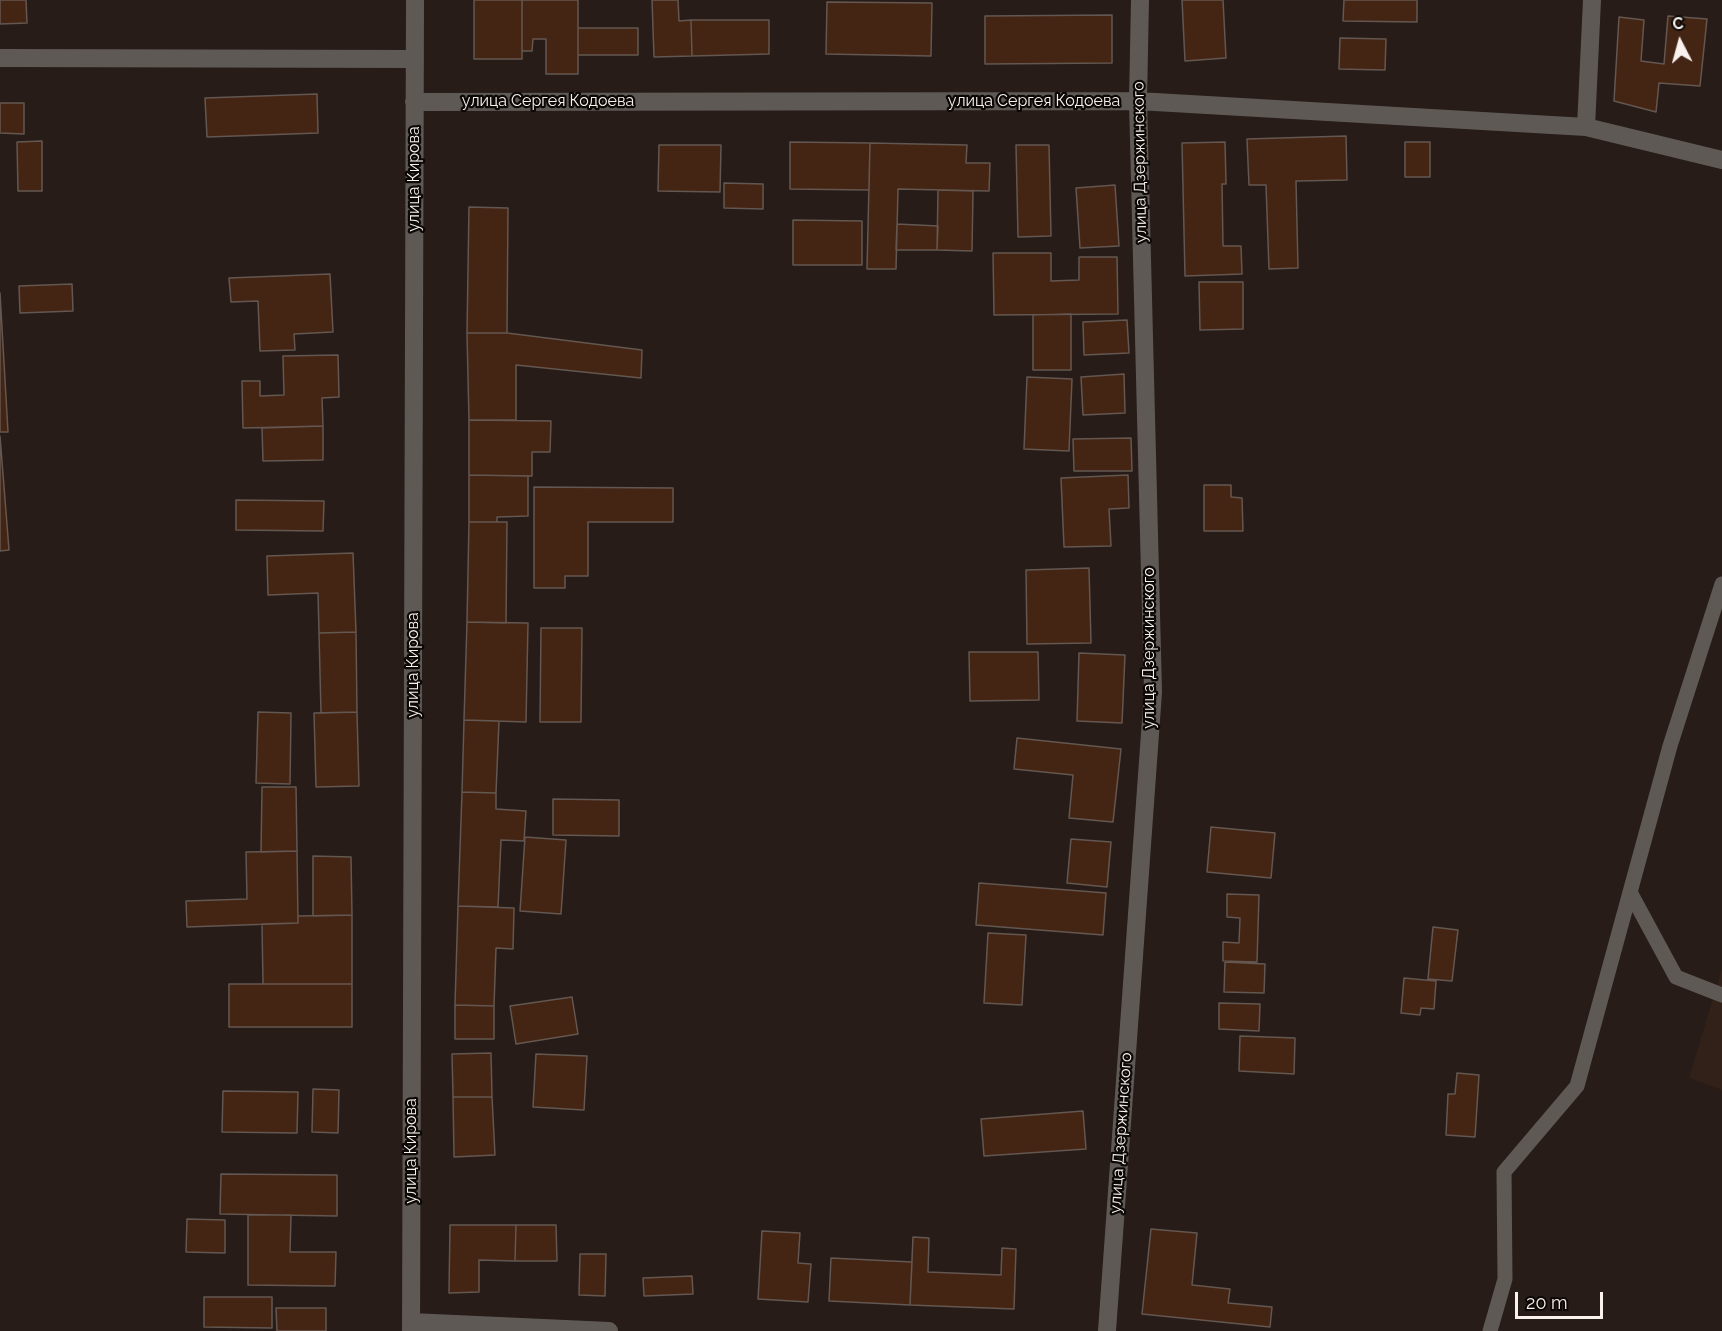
<!DOCTYPE html>
<html>
<head>
<meta charset="utf-8">
<style>
	body { margin:0 }
	#map { position:relative; width:1722px; height:1331px; overflow:hidden; background:#271c17; font-family:Raleway,sans-serif }
	canvas { display:block }
	.north { position:absolute; left:1650px; top:12px; width:60px; height:60px; -webkit-text-stroke:4px #0c0806; paint-order:stroke; rotate:354deg; font-size:16px; font-weight:700; line-height:24px; text-align:center; color:#f9f1ed }
	.north::after { content:''; display:block; margin:auto; width:21px; height:27px; background:#f9f1ed; clip-path:polygon(50% 0,100% 100%,50% 72%,0 100%) }
	.scale { position:absolute; left:1515px; top:1292px; width:88px; height:27px; box-sizing:border-box; border:3px solid #f9f1ed; border-top:0; padding-left:8px; font-size:18px; line-height:21px; white-space:nowrap; color:#f9f1ed; -webkit-text-stroke:4px #0c0806; paint-order:stroke }
</style>
</head>
<body>
<div id="map">
<canvas width="1722" height="1331"></canvas>
<div class="north">С</div>
<div class="scale">20 m</div>
</div>
<script>
const ctx = document.querySelector('canvas').getContext('2d');
ctx.lineJoin = 'round';
function paint(path, color) {
  ctx.fillStyle = color;
  ctx.fill(path, 'evenodd');
}
function stroke(path, color, width, dash) {
  ctx.strokeStyle = color;
  ctx.lineWidth = width;
  ctx.lineCap = dash ? 'butt' : 'round';
  ctx.setLineDash(dash || []);
  ctx.stroke(path);
}
function write(font, color, halo, rows, align = 'center') {
  ctx.font = font + ' Raleway,sans-serif';
  ctx.lineWidth = 4.5;
  ctx.setLineDash([]);
  ctx.textBaseline = 'middle';
  ctx.strokeStyle = halo;
  ctx.fillStyle = color;
  for (const [text, x, y, turn = 0] of rows) {
    ctx.save();
    ctx.translate(x, y);
    ctx.rotate((+turn || 0) * Math.PI / 180);
    ctx.textAlign = isNaN(turn) ? turn : align;
    if (halo) ctx.strokeText(text, 0, 0);
    ctx.fillText(text, 0, 0);
    ctx.restore();
  }
}
paint(new Path2D(`
	M 1722,968 L 1722,1090 L 1689,1078 Z`), '#322119');
const building = new Path2D(`
	M 0,0 L 26,0 L 27,23 L 0,24 Z
	M 474,0 L 522,0 L 522,59 L 474,59 Z
	M 522,0 L 578,0 L 578,74 L 546,74 L 546,39 L 533,39 L 532,51 L 522,51 Z
	M 652,0 L 678,0 L 679,21 L 691,20 L 692,56 L 654,57 Z
	M 1182,0 L 1223,0 L 1226,58 L 1185,61 Z
	M 1344,0 L 1417,0 L 1417,22 L 1343,21 Z
	M 827,2 L 932,3 L 931,56 L 826,54 Z
	M 1112,15 L 1112,63 L 985,64 L 985,16 Z
	M 1668,16 L 1707,19 L 1700,86 L 1659,83 L 1656,112 L 1614,101 L 1619,17 L 1644,20 L 1641,61 L 1664,64 Z
	M 691,20 L 769,20 L 769,54 L 692,56 Z
	M 578,28 L 638,28 L 638,55 L 578,55 Z
	M 1340,38 L 1386,39 L 1385,70 L 1339,69 Z
	M 317,94 L 318,133 L 207,137 L 205,98 Z
	M 0,103 L 24,103 L 24,134 L 0,133 Z
	M 1346,136 L 1347,180 L 1296,181 L 1298,268 L 1269,269 L 1266,185 L 1249,185 L 1247,139 Z
	M 42,141 L 42,191 L 18,191 L 17,142 Z
	M 790,142 L 870,143 L 869,190 L 790,189 Z
	M 1225,142 L 1226,184 L 1222,184 L 1223,246 L 1241,246 L 1242,274 L 1185,276 L 1182,143 Z
	M 1405,142 L 1430,142 L 1430,177 L 1405,177 Z
	M 870,143 L 967,145 L 966,163 L 990,163 L 989,191 L 898,189 L 896,269 L 867,269 Z
	M 659,145 L 721,145 L 720,192 L 658,191 Z
	M 1016,145 L 1049,145 L 1051,236 L 1018,237 Z
	M 724,183 L 763,184 L 763,209 L 724,208 Z
	M 1115,185 L 1119,246 L 1080,248 L 1076,188 Z
	M 938,190 L 973,191 L 972,251 L 937,250 Z
	M 469,207 L 508,208 L 507,333 L 467,333 Z
	M 793,220 L 862,221 L 862,265 L 793,265 Z
	M 897,224 L 938,226 L 937,250 L 896,250 Z
	M 993,253 L 1051,253 L 1051,281 L 1079,280 L 1079,257 L 1117,257 L 1118,314 L 994,315 Z
	M 330,274 L 333,332 L 294,334 L 295,350 L 260,351 L 258,301 L 231,302 L 229,278 Z
	M 1199,282 L 1243,282 L 1243,329 L 1200,330 Z
	M 72,284 L 73,311 L 20,313 L 19,286 Z
	M 0,293 L 8,432 L 0,432 Z
	M 1071,314 L 1071,370 L 1033,370 L 1033,315 Z
	M 1127,320 L 1129,353 L 1084,355 L 1083,322 Z
	M 467,333 L 507,333 L 642,350 L 641,378 L 516,365 L 516,420 L 469,420 Z
	M 338,355 L 339,397 L 322,398 L 323,426 L 243,428 L 242,381 L 260,381 L 260,396 L 284,395 L 283,356 Z
	M 1124,374 L 1125,413 L 1083,415 L 1081,377 Z
	M 1027,377 L 1072,379 L 1069,451 L 1024,449 Z
	M 469,420 L 551,421 L 550,452 L 532,452 L 532,476 L 469,475 Z
	M 323,426 L 323,460 L 263,461 L 262,428 Z
	M 0,436 L 9,550 L 0,551 Z
	M 1131,438 L 1132,471 L 1074,471 L 1073,439 Z
	M 469,475 L 528,476 L 528,516 L 497,517 L 497,522 L 469,522 Z
	M 1128,475 L 1129,508 L 1109,509 L 1111,546 L 1064,547 L 1061,478 Z
	M 1204,485 L 1231,485 L 1231,497 L 1242,498 L 1243,531 L 1204,531 Z
	M 534,487 L 673,488 L 673,522 L 588,522 L 588,576 L 565,576 L 565,588 L 534,588 Z
	M 236,500 L 324,501 L 323,531 L 236,530 Z
	M 469,522 L 507,522 L 506,623 L 467,622 Z
	M 353,553 L 356,632 L 319,633 L 318,593 L 268,595 L 267,556 Z
	M 1089,568 L 1091,643 L 1027,644 L 1026,570 Z
	M 467,622 L 528,623 L 526,722 L 464,720 Z
	M 541,628 L 582,628 L 581,722 L 540,722 Z
	M 356,632 L 357,712 L 321,713 L 319,633 Z
	M 969,652 L 1038,652 L 1039,700 L 970,701 Z
	M 1079,653 L 1125,655 L 1122,723 L 1077,721 Z
	M 258,712 L 291,713 L 290,784 L 256,783 Z
	M 357,712 L 359,786 L 316,787 L 314,713 Z
	M 464,720 L 499,721 L 496,793 L 462,792 Z
	M 1017,738 L 1121,749 L 1113,822 L 1069,818 L 1073,775 L 1014,769 Z
	M 262,787 L 296,787 L 297,851 L 261,852 Z
	M 462,792 L 496,793 L 496,809 L 526,811 L 524,841 L 501,840 L 498,907 L 458,906 Z
	M 553,799 L 619,800 L 619,836 L 553,835 Z
	M 1211,827 L 1275,833 L 1271,878 L 1207,872 Z
	M 525,837 L 566,840 L 561,914 L 520,911 Z
	M 1071,839 L 1111,842 L 1107,887 L 1067,883 Z
	M 297,851 L 298,923 L 187,927 L 186,901 L 247,899 L 246,852 Z
	M 313,856 L 351,857 L 352,915 L 313,916 Z
	M 979,883 L 1106,893 L 1103,935 L 976,925 Z
	M 1227,894 L 1259,895 L 1257,962 L 1223,961 L 1223,942 L 1239,943 L 1240,918 L 1227,917 Z
	M 458,906 L 514,908 L 513,949 L 496,948 L 494,1006 L 455,1005 Z
	M 352,915 L 352,984 L 263,984 L 262,924 L 298,923 L 298,916 Z
	M 1433,927 L 1458,930 L 1452,981 L 1428,979 Z
	M 988,933 L 1026,935 L 1022,1005 L 984,1003 Z
	M 1225,962 L 1265,964 L 1264,993 L 1224,992 Z
	M 1404,978 L 1436,981 L 1434,1009 L 1421,1008 L 1420,1015 L 1401,1013 Z
	M 229,984 L 352,984 L 352,1027 L 229,1027 Z
	M 572,997 L 578,1034 L 516,1044 L 510,1006 Z
	M 1219,1003 L 1260,1004 L 1259,1031 L 1219,1029 Z
	M 455,1005 L 494,1006 L 494,1039 L 455,1039 Z
	M 1240,1036 L 1295,1038 L 1294,1074 L 1239,1071 Z
	M 491,1053 L 492,1097 L 453,1097 L 452,1054 Z
	M 536,1054 L 587,1056 L 584,1110 L 533,1107 Z
	M 1457,1073 L 1479,1075 L 1475,1137 L 1446,1135 L 1448,1094 L 1455,1094 Z
	M 313,1089 L 339,1090 L 338,1133 L 312,1132 Z
	M 223,1091 L 298,1092 L 297,1133 L 222,1132 Z
	M 453,1097 L 492,1097 L 495,1155 L 454,1157 Z
	M 1083,1111 L 1086,1149 L 984,1156 L 981,1119 Z
	M 221,1174 L 337,1175 L 337,1216 L 220,1214 Z
	M 248,1215 L 291,1215 L 290,1252 L 336,1252 L 335,1286 L 248,1285 Z
	M 187,1219 L 225,1220 L 225,1253 L 186,1252 Z
	M 450,1225 L 516,1225 L 515,1261 L 479,1260 L 479,1292 L 449,1293 Z
	M 516,1225 L 556,1225 L 557,1261 L 515,1261 Z
	M 1151,1229 L 1197,1233 L 1192,1285 L 1230,1289 L 1228,1303 L 1272,1307 L 1270,1327 L 1142,1314 Z
	M 762,1231 L 800,1233 L 798,1263 L 811,1264 L 808,1302 L 758,1299 Z
	M 913,1237 L 929,1238 L 928,1272 L 1001,1275 L 1002,1248 L 1016,1249 L 1014,1309 L 910,1305 Z
	M 580,1254 L 606,1254 L 605,1296 L 579,1295 Z
	M 831,1258 L 912,1262 L 910,1305 L 829,1301 Z
	M 692,1276 L 693,1294 L 644,1296 L 643,1278 Z
	M 204,1297 L 272,1297 L 272,1328 L 204,1327 Z
	M 276,1308 L 326,1308 L 326,1331 L 277,1331 Z`);
paint(building, '#442412');
stroke(building, '#645751', 1.5);
stroke(new Path2D(`
	M 1630,892 L 1676,977 L 1722,995
	M 1490,1331 L 1505,1279 L 1504,1172 L 1577,1086 L 1670,746 L 1722,584`), '#5f5956', 15);
stroke(new Path2D(`
	M 0,58 L 415,59
	M 414,102 L 1138,101 L 1586,127 L 1722,160
	M 1586,127 L 1592,0
	M 411,1322 L 609,1331
	M 411,1331 L 415,0
	M 1107,1331 L 1153,692 L 1138,101 L 1140,0`), '#5f5956', 18);
write('16px', '#f9f1ed', '#0c0806', [
	["улица Сергея Кодоева",548,101],
	["улица Сергея Кодоева",1034,101],
	["улица Дзержинского",1140,162,-91],
	["улица Кирова",414,179,-90],
	["улица Дзержинского",1149,648,-90],
	["улица Кирова",413,665,-90],
	["улица Дзержинского",1121,1133,-86],
	["улица Кирова",411,1151,-90]
]);
</script>
</body>
</html>
